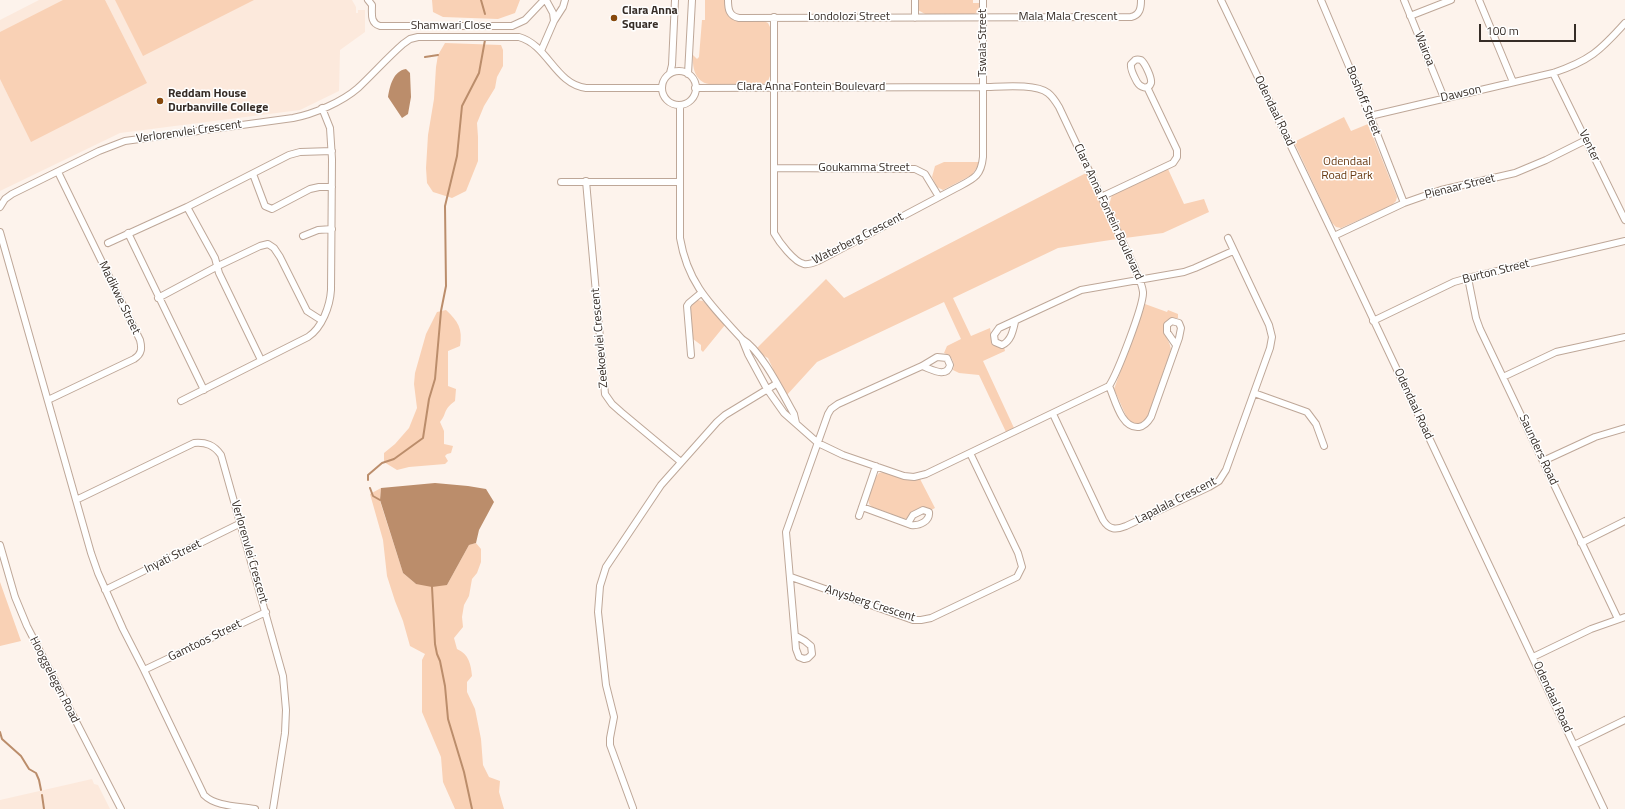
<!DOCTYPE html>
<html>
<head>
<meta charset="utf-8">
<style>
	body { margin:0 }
	#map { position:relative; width:1625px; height:809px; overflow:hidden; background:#fdf3ec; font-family:"Titillium Web",sans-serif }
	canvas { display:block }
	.scale { position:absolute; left:1479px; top:24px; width:97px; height:18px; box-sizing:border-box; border:2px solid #362d27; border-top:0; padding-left:5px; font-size:12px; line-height:14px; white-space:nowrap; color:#362d27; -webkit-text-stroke:3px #fff; paint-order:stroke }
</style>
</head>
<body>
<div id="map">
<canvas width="1625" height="809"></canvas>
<div class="scale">100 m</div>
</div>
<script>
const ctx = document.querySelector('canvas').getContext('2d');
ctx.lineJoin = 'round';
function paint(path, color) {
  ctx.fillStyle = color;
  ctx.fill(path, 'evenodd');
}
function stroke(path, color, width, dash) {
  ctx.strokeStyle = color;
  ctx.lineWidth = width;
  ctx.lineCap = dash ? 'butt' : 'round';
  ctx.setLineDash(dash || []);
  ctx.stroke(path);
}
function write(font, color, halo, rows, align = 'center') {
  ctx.font = font + ' "Titillium Web",sans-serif';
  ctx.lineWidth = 3;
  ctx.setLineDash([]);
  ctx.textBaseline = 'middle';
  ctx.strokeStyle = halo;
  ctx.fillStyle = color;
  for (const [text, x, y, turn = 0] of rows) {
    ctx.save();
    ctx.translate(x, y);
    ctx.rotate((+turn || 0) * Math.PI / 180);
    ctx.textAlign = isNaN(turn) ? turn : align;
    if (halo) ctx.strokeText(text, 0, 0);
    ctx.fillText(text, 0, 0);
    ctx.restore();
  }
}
paint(new Path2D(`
	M 39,0 L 352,0 L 356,7 L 356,13 L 358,13 L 358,10 L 365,10 L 365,32 L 340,50 L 339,91 L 300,110 L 120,133 L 0,191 L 0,20 Z
	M 92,779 L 94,784 L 98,785 L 110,809 L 0,809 L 0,800 Z`), '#fce9dc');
paint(new Path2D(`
	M 63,0 L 105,0 L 147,83 L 31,142 L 0,79 L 0,32 Z
	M 115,0 L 254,0 L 143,56 Z
	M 432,0 L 520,0 L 515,13 L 498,19 L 443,17 L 433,12 Z
	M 705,0 L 726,0 L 728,14 L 764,21 L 768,23 L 770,27 L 770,76 L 768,81 L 763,84 L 709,84 C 695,82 692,67 693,55 L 697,59 L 699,57 L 702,20 L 705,20 Z
	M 918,0 L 973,0 L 973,3 L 980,3 C 980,8 979,12 974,14 L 925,14 L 918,10 Z
	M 445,43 L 501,45 L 503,50 L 503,66 L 497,77 L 495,88 L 484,106 L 477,123 L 478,137 L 478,161 L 466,191 L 452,198 L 433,192 L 427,183 L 426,168 L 428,135 L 434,99 L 436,67 L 438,55 Z
	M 1344,117 L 1351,131 L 1368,124 L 1397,197 L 1396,201 L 1392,205 L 1341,228 L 1336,227 L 1332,223 L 1294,142 Z
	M 944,162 L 980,162 L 972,175 L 943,190 L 937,187 L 932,177 L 935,166 Z
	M 1168,169 L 1184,204 L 1204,199 L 1209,212 L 1163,233 L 1125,238 L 1109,205 L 1112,195 Z
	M 1086,173 L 1117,239 L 1058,248 L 953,298 L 971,336 L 990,328 L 992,340 L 1004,347 L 1005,351 L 983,361 L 1014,428 L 1006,432 L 979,375 L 959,373 L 953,370 C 955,362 952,356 944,353 L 947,346 L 961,339 L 944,302 L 817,362 L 786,396 L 774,374 L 773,369 L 768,358 L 762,355 L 757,348 L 826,279 L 844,298 Z
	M 697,300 L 703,301 L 725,325 L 703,352 L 701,350 L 701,345 L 693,339 L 690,309 L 692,304 Z
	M 1145,304 L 1167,312 L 1168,310 L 1178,314 L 1178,318 C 1173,318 1169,318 1166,322 C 1159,331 1171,341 1171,350 L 1147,418 L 1142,423 C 1136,425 1130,423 1127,418 L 1114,389 Z
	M 446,310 C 458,321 463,329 460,346 L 448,351 L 448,386 L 456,389 L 455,401 C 442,411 448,412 440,422 L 444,431 L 444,444 L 453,446 L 451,453 L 447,454 L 445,456 L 448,461 L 445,464 L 409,467 L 397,470 L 384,462 L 384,453 L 395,444 L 409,428 L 417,408 L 414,384 L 415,373 L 426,334 L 437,312 Z
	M 884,472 L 908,480 L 920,479 L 935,508 L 931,510 C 919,501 914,516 905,519 L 872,507 L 869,504 L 868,499 L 876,477 L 879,473 Z
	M 381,488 L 380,501 L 403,573 L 416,584 L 447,585 L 469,545 L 476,543 L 481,549 L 481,562 L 477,573 L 472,579 L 469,596 L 464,605 L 462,617 L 463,627 L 454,638 L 457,649 C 469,654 471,665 472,676 L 467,682 L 467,692 L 475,709 L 481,739 L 483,765 L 489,777 L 500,781 L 499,792 L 504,809 L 455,809 L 443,782 L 441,757 L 422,712 L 422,660 L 425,654 L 410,646 L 403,621 L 395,601 L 387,576 L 383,540 L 370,494 Z
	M 0,582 L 21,641 L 0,646 Z`), '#f9d1b5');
paint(new Path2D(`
	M 406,69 L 410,73 L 411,97 L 408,114 L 402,118 L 388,97 C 390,86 393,71 406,69 Z
	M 435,483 L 468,486 L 486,489 L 494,502 L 479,530 L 476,543 L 469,545 L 447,585 L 432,587 L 416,584 L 403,573 L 380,500 L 381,488 Z`), '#bb8d6b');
stroke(new Path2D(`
	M 481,0 L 485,14
	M 425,57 L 438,55
	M 368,480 L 368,475 L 382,463 L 394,459 L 423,438 L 429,399 L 435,379 L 441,311 L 446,286 L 445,206 L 457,156 L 462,106 L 479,73 L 485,40
	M 370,488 L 373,496 L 380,500
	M 432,587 L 435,644 L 437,654 L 440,661 L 445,686 L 448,719 L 464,772 L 472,809
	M 0,732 L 2,739 L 21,756 L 29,769 L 36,773 L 39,780 L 41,790
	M 42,795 L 44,809`), '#bb8d6b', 2);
const minor = new Path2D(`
	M 368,0 L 372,5 C 372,14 370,23 380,26 L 512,26 L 525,20 L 544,0
	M 728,0 C 728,9 729,16 739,18 L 1131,17 C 1140,15 1141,8 1141,0
	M 915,0 L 915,18
	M 1221,0 L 1334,236 L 1604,809
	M 1321,0 L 1370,116 L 1404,203
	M 1404,0 L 1444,98
	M 1479,0 L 1513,82
	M 1410,16 L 1451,0
	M 774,17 L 774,233 C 779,242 794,262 804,264 C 810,265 815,262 820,260 L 956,188 C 973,179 981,177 983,157 L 983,0
	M 554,21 L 563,7 L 565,0
	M 541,51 L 554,21 L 553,13 L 546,0
	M 1135,60 C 1137,59 1138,59 1141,60 C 1145,63 1152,78 1151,83 C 1148,91 1140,87 1137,82 C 1134,76 1130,70 1131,64 Z
	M662 88a17 17 0 1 1 34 0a17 17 0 1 1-34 0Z
	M 670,73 L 672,65 L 675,0
	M 1553,73 L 1625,220
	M 688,74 L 692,0
	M 695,88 L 983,87 C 999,87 1035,83 1048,93 C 1052,96 1056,102 1059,107 L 1134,266 C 1137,274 1142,283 1143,292 C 1144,305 1117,374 1109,386 L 926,474 L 914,477 L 904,476 L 843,455 L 818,443 L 784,413 L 767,389 L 748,354 L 742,339
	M 680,105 L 680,238 C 688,285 712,306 742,339 C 762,351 782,393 794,414 L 796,423
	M 1370,116 L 1553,73 C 1589,61 1600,51 1625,23
	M 774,168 L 915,169 L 925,174 L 939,197
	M 253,174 L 265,206 L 272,209 L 310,189 L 319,187 L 332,187
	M 586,181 L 605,394 L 612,404 L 621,412 L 681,462
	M 561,182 L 679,182
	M 1101,197 L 1173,163 L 1177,157 L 1177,150 L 1147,87
	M 0,207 L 5,199 L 12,194 L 99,151 L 125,141 L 293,118 C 314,114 342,102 358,88 C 373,74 387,58 403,44 L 410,39 L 418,37 L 519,37 C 548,45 555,84 586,88 L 662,88
	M 187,207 L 215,258 L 219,273 L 261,360
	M 0,232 L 91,553 L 98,573 L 123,629 L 144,670 L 204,795 C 216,807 239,806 255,809
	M 128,233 L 204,390
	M 303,236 L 318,230 L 332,229
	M 1334,236 L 1404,203 L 1441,190 L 1515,173 L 1546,160 L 1586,140
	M 108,243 L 187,207 L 289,155 L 300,152 L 332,151
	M 1468,278 L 1476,318 L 1480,329 L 1618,619
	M 158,298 L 218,266 L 260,246 L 268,244 L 274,248 L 280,257 L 307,311 L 321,320
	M 1373,321 L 1454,282 L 1468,278 L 1625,241
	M 1015,322 C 1013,331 1011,341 1002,345 L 995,342 L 994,335 L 999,328 L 1081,290 L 1184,272 L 1195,268 L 1233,251
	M 691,355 L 687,306 L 689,303 L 701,293
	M 1503,377 L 1556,352 L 1625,337
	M 1109,386 C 1115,399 1121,429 1139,427 C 1145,426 1148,422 1151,417 L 1179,338 L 1181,328 L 1179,323 L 1172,321 L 1167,325 L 1167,332 L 1176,345
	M 1254,393 L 1307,412 L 1316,424 L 1324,446
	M 48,400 L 134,359 C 142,354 142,348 140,340 L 58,172
	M 181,401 L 308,337 C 322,328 330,306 331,290 L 332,159 L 330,128 L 322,108
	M 1053,414 L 1103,520 C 1109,530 1116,530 1126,526 L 1209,487 L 1219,481 L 1226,470 L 1270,348 L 1272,337 L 1269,325 L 1228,238
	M 1543,461 L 1595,437 L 1625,428
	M 76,500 L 194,443 C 206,442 214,445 221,455 L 283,676 L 286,710 L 285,733 L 273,809
	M 862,507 L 911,525 C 920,526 930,521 929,512 L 923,510 L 913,515 L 908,523
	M 859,516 L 876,466
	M 1581,543 L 1625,521
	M 0,545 L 15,597 L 27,626 L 121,809
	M 791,577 L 913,620 L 921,620 L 931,618 L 1017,577 L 1022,567 L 1018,553 L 970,453
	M 105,590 L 241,523
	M 796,636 L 805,641 L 811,646 L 812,654 L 808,658 L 804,659 L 799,657 L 796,649 L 786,532 L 828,414 L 831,409 L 838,404 L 922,366 L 937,357 L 947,358 L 950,365 C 947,379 931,369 922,366
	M 1533,657 L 1591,629 L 1625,617
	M 144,670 L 266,612
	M 1574,745 L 1625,720
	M 633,808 L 610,745 L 610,738 L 614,717 L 606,685 L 598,612 L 600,586 L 606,567 L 661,485 L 717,422 L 725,415 L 776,384`);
stroke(minor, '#bea798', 8);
stroke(minor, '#fff', 6);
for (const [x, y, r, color] of [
	[614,18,4,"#87480b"],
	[160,101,4,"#87480b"]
]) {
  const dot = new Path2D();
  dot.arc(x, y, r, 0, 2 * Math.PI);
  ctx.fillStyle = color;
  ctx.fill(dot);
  stroke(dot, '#fff', 1.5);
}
write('bold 12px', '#362d27', '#fff', [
	["Clara Anna",622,11],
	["Square",622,25],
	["Reddam House",168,94],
	["Durbanville College",168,108]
], 'left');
write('12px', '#362d27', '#fff', [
	["Londolozi Street",849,17],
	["Mala Mala Crescent",1068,17],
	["Shamwari Close",451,26],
	["Tswala Street",983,43,-90],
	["Wairoa",1424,49,68],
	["Clara Anna Fontein Boulevard",811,87],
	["Dawson",1461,94,-13],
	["Boshoff Street",1363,101,68],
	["Odendaal Road",1274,111,64],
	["Verlorenvlei Crescent",189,132,-8],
	["Venter",1589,146,64],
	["Goukamma Street",864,168],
	["Pienaar Street",1460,187,-14],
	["Clara Anna Fontein Boulevard",1108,212,65],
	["Waterberg Crescent",858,239,-27],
	["Burton Street",1496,272,-14],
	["Madikwe Street",119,298,64],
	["Zeekoevlei Crescent",600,338,-95],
	["Odendaal Road",1413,404,65],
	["Saunders Road",1538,450,65],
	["Lapalala Crescent",1176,501,-27],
	["Verlorenvlei Crescent",249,552,74],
	["Inyati Street",173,557,-26],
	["Anysberg Crescent",870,604,18],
	["Gamtoos Street",205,641,-26],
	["Hooggelegen Road",54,680,63],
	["Odendaal Road",1552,697,65]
]);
write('12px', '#693b13', '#fff', [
	["Odendaal",1347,162],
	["Road Park",1347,176]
]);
</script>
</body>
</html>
